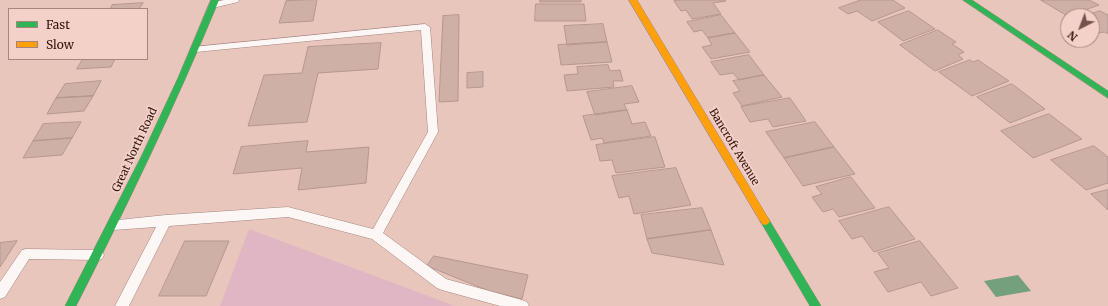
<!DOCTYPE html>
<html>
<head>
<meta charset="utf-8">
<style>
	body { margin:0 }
	#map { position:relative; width:1108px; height:306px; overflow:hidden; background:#e9c6bc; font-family:Merriweather,serif }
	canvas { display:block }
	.legend { position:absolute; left:8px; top:8px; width:140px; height:52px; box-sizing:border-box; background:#f4d1c8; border:1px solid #a6857d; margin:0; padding:5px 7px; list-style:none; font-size:12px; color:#32140c }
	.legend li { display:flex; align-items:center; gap:8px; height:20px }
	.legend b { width:20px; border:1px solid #a6857d }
	.north { position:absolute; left:1060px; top:8px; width:40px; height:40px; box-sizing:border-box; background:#f4d1c8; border:1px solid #a6857d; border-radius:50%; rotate:222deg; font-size:11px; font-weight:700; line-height:16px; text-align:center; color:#32140c }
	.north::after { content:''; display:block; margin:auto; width:14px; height:18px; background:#72524a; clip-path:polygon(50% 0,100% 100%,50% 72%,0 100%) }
</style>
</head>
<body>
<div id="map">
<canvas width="1108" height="306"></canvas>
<ul class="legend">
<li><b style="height:5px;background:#30b455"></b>Fast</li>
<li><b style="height:5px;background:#ff9f0a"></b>Slow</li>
</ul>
<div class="north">N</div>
</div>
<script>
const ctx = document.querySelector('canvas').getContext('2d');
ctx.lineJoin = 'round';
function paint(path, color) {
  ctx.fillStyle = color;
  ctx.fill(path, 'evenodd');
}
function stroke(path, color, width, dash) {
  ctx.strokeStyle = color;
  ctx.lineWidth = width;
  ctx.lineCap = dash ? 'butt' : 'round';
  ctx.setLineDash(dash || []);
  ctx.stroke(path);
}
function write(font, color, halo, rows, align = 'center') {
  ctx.font = font + ' Merriweather,serif';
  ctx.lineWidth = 3.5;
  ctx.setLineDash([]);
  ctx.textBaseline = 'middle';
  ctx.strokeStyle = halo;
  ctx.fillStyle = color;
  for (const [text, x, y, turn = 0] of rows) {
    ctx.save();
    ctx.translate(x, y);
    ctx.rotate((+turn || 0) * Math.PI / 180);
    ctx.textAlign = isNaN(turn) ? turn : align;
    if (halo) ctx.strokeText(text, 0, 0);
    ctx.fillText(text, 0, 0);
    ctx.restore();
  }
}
paint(new Path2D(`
	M 249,229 L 455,306 L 220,306 Z`), '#e0b6c4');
paint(new Path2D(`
	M 1018,275 L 1031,291 L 996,297 L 984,281 Z`), '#74a07e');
const building = new Path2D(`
	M 317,0 L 313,21 L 279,23 L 286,1 Z
	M 540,0 L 581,0 L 581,2 L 540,2 Z
	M 682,0 L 725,0 L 726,1 L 713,3 L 721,14 L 692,19 L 686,10 L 681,11 L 674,1 Z
	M 861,0 L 893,0 L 905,8 L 872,21 L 857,11 L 848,14 L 839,8 Z
	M 1041,0 L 1089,0 L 1099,5 L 1068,16 Z
	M 143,3 L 139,9 L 110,9 L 112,5 Z
	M 536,4 L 584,4 L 586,21 L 535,21 Z
	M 909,11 L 935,29 L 903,41 L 878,22 Z
	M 1100,11 L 1108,15 L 1108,34 L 1105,32 L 1097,33 L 1092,30 L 1092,16 L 1085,16 Z
	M 459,15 L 458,101 L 439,102 L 443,16 Z
	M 721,15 L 735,33 L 708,38 L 702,30 L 694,32 L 687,22 Z
	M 603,24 L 607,42 L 567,45 L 564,26 Z
	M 938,30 L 956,42 L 952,44 L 964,52 L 958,55 L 963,59 L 935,71 L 900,45 Z
	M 735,33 L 750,52 L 711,59 L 702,47 L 712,45 L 708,38 Z
	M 607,42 L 612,62 L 561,65 L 558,45 Z
	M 381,43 L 378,69 L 318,73 L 307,122 L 248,126 L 264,75 L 302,73 L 308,47 Z
	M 749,55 L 764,75 L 739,80 L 733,73 L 720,75 L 711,62 Z
	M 83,59 L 115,59 L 111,67 L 77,69 Z
	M 970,60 L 973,62 L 978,60 L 1009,81 L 972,96 L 939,72 Z
	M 608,65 L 610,71 L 620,70 L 623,81 L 613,81 L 614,87 L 567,91 L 564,75 L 578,74 L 577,67 Z
	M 483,72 L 483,87 L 467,88 L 467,73 Z
	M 764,75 L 782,97 L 742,106 L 733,93 L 740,91 L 733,81 Z
	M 101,81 L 93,96 L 56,98 L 65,84 Z
	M 1012,84 L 1045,109 L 1010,123 L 977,97 Z
	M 632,86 L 639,102 L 624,104 L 627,110 L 595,115 L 587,92 Z
	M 93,96 L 84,111 L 47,114 L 56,98 Z
	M 790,98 L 806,121 L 773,127 L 768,119 L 750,122 L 741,107 Z
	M 627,110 L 632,124 L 645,122 L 651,136 L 604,143 L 602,138 L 591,140 L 583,116 Z
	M 1049,114 L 1082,139 L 1033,158 L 1001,131 Z
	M 81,122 L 72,138 L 33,141 L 43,124 Z
	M 815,122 L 834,147 L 784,158 L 766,132 Z
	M 655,137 L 665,167 L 616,173 L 612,160 L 600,161 L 596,145 Z
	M 72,138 L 62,155 L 23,158 L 33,141 Z
	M 308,141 L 306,152 L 369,147 L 366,183 L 298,190 L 302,168 L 233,174 L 241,147 Z
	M 1094,146 L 1108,157 L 1108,183 L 1086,190 L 1051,160 Z
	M 834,147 L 855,174 L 803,186 L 784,158 Z
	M 676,168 L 691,205 L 634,214 L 629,196 L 619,198 L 612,176 Z
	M 851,177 L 875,208 L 839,217 L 833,209 L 823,212 L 812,197 L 822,194 L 816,187 Z
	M 1108,190 L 1108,210 L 1091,194 Z
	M 889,207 L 915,239 L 874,252 L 862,236 L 852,239 L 839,221 Z
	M 702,208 L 711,230 L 647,239 L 641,215 Z
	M 711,230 L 724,265 L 652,253 L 647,239 Z
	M 17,241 L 0,267 L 0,243 Z
	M 185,241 L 229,241 L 206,296 L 159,296 Z
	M 920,241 L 958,288 L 931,296 L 921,282 L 888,292 L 874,272 L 889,268 L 878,253 Z
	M 434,256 L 528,275 L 522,299 L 489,291 L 427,266 Z`);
paint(building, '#ceb0a7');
stroke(building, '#b5978f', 1);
const lane = new Path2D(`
	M 224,0 L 239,0 L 238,2 L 213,8 L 209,5 L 210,3 Z
	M 425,24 L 430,27 L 438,132 L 383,233 L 446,279 L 522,300 L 527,302 L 529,306 L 500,306 L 442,290 L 437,288 L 372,239 L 288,217 L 169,226 L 129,306 L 115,306 L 156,227 L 113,230 L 109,229 L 107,225 L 109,221 L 166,215 L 288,207 L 373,229 L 428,132 L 421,30 L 196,52 L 193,51 L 191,49 L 193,47 Z
	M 26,249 L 98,250 L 102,251 L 104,255 L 102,259 L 98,260 L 29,259 L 5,297 L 0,299 L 0,282 L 22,250 Z`);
const fast = new Path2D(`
	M 211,0 L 219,0 C 176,104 127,206 76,306 L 65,306 L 142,155 L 178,78 Z
	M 963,0 L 972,0 L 1108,91 L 1108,98 Z
	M 765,217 L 768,218 L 821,306 L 810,306 L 762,224 L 760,221 L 762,218 Z`);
const slow = new Path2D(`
	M 629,0 L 637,0 L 768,218 L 770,221 L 768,224 L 765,225 L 762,224 Z`);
stroke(lane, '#a2847c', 1);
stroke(fast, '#a2847c', 1);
stroke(slow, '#a2847c', 1);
paint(lane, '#fcf6f5');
paint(fast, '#30b455');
paint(slow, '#ff9f0a');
write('11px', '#32140c', '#f4d1c8', [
	["Bancroft Avenue",734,147,59],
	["Great North Road",135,150,-65]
]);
</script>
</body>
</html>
